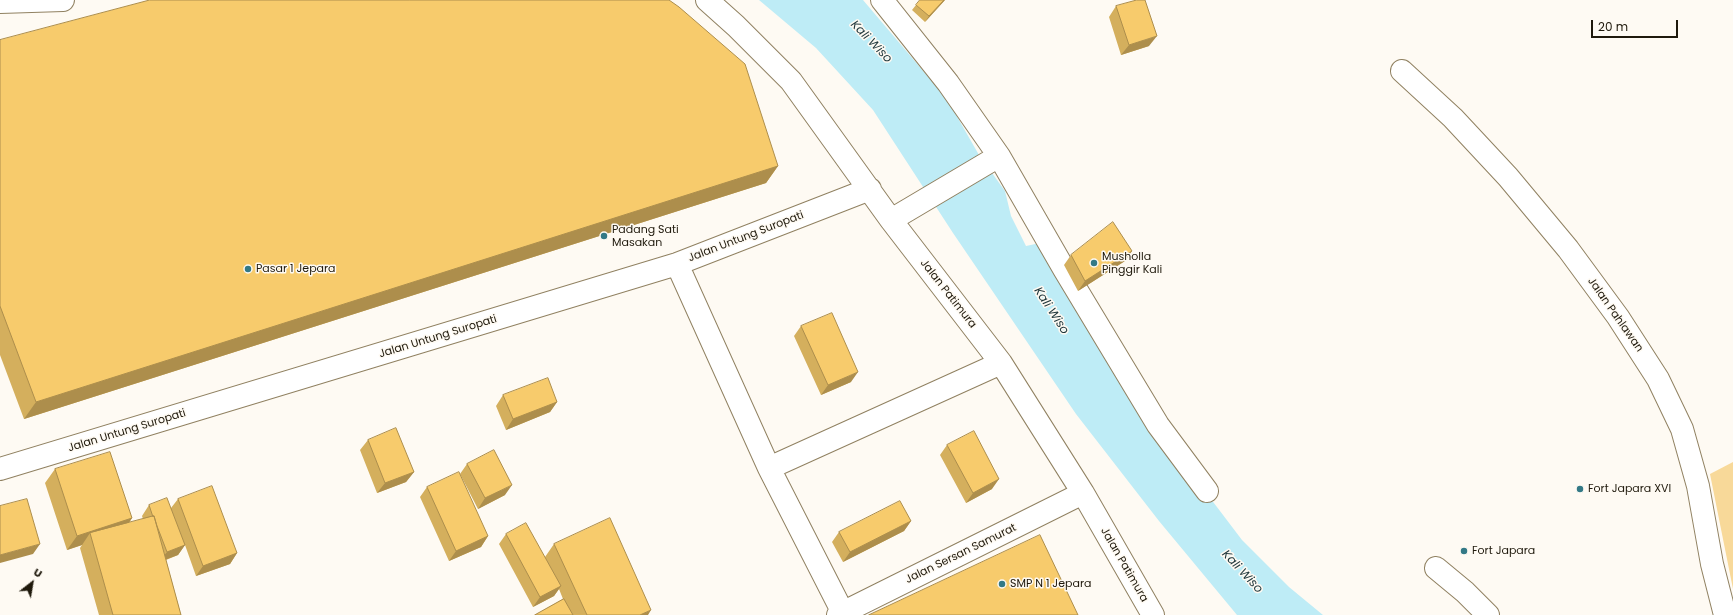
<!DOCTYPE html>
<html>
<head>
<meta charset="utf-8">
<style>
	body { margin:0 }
	#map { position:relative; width:1733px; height:615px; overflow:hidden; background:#fefaf3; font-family:Poppins,sans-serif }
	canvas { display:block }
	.north { position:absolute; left:12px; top:563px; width:40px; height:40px; -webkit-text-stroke:3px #fefaf3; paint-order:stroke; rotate:31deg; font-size:11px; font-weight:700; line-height:16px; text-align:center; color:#1f190c }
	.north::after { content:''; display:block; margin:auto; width:14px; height:18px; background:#1f190c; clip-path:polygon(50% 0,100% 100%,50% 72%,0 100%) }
	.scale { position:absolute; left:1591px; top:20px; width:87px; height:18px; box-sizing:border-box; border:2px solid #1f190c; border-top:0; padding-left:5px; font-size:12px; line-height:14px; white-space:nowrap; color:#1f190c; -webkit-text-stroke:3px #fefaf3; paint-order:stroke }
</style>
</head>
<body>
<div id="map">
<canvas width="1733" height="615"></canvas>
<div class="north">U</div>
<div class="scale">20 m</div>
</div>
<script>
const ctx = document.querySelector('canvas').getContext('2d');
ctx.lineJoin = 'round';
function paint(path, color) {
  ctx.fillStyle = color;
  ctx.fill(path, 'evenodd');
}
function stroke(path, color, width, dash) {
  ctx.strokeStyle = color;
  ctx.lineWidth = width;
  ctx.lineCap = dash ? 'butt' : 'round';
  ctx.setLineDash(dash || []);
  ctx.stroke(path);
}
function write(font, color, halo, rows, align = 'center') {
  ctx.font = font + ' Poppins,sans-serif';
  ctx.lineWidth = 3;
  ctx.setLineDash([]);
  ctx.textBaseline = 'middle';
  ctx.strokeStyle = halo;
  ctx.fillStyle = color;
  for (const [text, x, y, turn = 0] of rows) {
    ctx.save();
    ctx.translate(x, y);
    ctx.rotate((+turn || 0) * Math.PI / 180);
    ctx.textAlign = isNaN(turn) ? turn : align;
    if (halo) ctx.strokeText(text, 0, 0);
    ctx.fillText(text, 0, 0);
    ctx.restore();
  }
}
paint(new Path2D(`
	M 1733,462 L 1733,589 L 1710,474 Z`), '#f8d999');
paint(new Path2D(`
	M 759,0 L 863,0 L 947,99 L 979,155 L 1005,191 L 1011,216 L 1026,246 L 1040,243 L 1157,428 L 1242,540 L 1289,587 L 1323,615 L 1237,615 L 1159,521 L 1076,414 L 953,233 L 873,110 L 816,48 Z`), '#beecf6');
const minor = new Path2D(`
	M 707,0 L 736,26 L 791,81 L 891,220 L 1001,363 L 1083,493 L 1153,615
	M 882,0 L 948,83 L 999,156 L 891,220
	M 0,2 L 63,0
	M 1402,71 L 1453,118 L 1508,177 L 1568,249 L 1618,317 L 1658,379 L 1682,429 L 1698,486 L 1712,564 L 1725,615
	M 999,156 L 1064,269 L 1158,425 L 1207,491
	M 677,264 L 769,468 L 843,613
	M 769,468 L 1001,363
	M 0,469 L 677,264 L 870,189
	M 1436,568 L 1465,592 L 1488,615
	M 838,615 L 1083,493`);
stroke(minor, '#908161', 24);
stroke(minor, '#fff', 22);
paint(new Path2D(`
	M 945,0 L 925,22 L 912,10 L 916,5 Z
	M 1116,6 L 1149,46 L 1121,55 L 1109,17 Z
	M 0,40 L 778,166 L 766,183 L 24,419 L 0,355 Z
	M 1132,251 L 1125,261 L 1078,291 L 1064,265 L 1071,255 Z
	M 801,326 L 851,382 L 821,395 L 794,336 Z
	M 503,395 L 557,402 L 550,412 L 506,430 L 496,406 Z
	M 368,440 L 414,472 L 406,482 L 377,493 L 360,450 Z
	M 947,445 L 992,489 L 966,503 L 940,455 Z
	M 467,464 L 505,495 L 478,509 L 460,474 Z
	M 55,469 L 132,518 L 129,523 L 143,519 L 142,516 L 149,505 L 171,508 L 178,499 L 237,553 L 230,564 L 196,576 L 185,545 L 178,555 L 166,560 L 181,615 L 99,615 L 80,548 L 82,545 L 67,550 L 45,483 Z
	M 427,487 L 488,536 L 481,547 L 449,561 L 420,497 Z
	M 911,521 L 904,531 L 843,562 L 832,542 L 839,532 Z
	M 506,534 L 545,557 L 554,544 L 648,615 L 535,615 L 563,599 L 559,589 L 554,596 L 533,607 L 499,544 Z`), '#d4af5d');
paint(new Path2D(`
	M 944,0 L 945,0 L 925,22 L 929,16 Z
	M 1157,36 L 1149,46 L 1121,55 L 1129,45 Z
	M 778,166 L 766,183 L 24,419 L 36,402 Z
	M 1132,251 L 1125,261 L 1078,291 L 1085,281 Z
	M 858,372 L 851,382 L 821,395 L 828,385 Z
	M 557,402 L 550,412 L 506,430 L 513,419 Z
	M 414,472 L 406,482 L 377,493 L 385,483 Z
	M 999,479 L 992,489 L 966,503 L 973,493 Z
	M 512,485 L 505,495 L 478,509 L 485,498 Z
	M 132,518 L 122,533 L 90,533 L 82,545 L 67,550 L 77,536 Z
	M 911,521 L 904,531 L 843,562 L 850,552 Z
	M 488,536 L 481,547 L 449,561 L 456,551 Z
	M 40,544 L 33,554 L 0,563 L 0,555 Z
	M 185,545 L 178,555 L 159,562 L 167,552 Z
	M 237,553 L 230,564 L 196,576 L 203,566 Z
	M 561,586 L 554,596 L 533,607 L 540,597 Z
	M 651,610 L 648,615 L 640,615 Z`), '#ad8e4c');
const building = new Path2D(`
	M 150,0 L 669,0 L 679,7 L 745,64 L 778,166 L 36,402 L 0,306 L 0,40 Z
	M 920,0 L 944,0 L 929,16 L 916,5 Z
	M 1137,0 L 1145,0 L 1157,36 L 1129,45 L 1116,6 Z
	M 1113,222 L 1132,251 L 1085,281 L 1071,255 Z
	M 832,313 L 858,372 L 828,385 L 801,326 Z
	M 548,378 L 557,402 L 513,419 L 503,395 Z
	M 396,428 L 414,472 L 385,483 L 368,440 Z
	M 974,431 L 999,479 L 973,493 L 947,445 Z
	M 494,450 L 512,485 L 485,498 L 467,464 Z
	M 110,452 L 132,518 L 77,536 L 55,469 Z
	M 459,472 L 488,536 L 456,551 L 427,487 Z
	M 212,486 L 237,553 L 203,566 L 178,499 Z
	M 167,498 L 185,545 L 167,552 L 157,526 L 154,516 L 153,517 L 149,505 Z
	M 27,499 L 40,544 L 0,555 L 0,506 Z
	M 900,501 L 911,521 L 850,552 L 839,532 Z
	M 154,516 L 181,615 L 113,615 L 90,533 Z
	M 610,518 L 651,610 L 640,615 L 587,615 L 554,544 Z
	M 526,523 L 561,586 L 540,597 L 506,534 Z
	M 1040,535 L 1078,615 L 869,615 Z
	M 564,599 L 573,615 L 535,615 Z`);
paint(building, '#f7cb6c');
stroke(building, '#ad8e4c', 1);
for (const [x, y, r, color] of [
	[604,236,4,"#337986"],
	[1094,263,4,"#337986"],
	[248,269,4,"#337986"],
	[1580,489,4,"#337986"],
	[1464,551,4,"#337986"],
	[1002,584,4,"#337986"]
]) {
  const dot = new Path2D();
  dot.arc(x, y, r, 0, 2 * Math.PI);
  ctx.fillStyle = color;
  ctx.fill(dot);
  stroke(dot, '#fefaf3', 1.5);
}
write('11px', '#1f190c', '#fefaf3', [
	["Padang Sati",612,230],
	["Masakan",612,243],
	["Musholla",1102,257],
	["Pinggir Kali",1102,270],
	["Pasar 1 Jepara",256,269],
	["Fort Japara XVI",1588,489],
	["Fort Japara",1472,551],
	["SMP N 1 Jepara",1010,584]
], 'left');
write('11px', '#1f190c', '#fefaf3', [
	["Jalan Untung Suropati",746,237,-21],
	["Jalan Patimura",948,294,52],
	["Jalan Pahlawan",1615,315,55],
	["Jalan Untung Suropati",438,337,-17],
	["Jalan Untung Suropati",127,431,-17],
	["Jalan Sersan Samurat",961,554,-26],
	["Jalan Patimura",1124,565,60]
]);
write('italic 12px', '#1d353a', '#fefaf3', [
	["Kali Wiso",871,42,46],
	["Kali Wiso",1051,311,57],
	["Kali Wiso",1242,572,47]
]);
</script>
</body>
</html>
